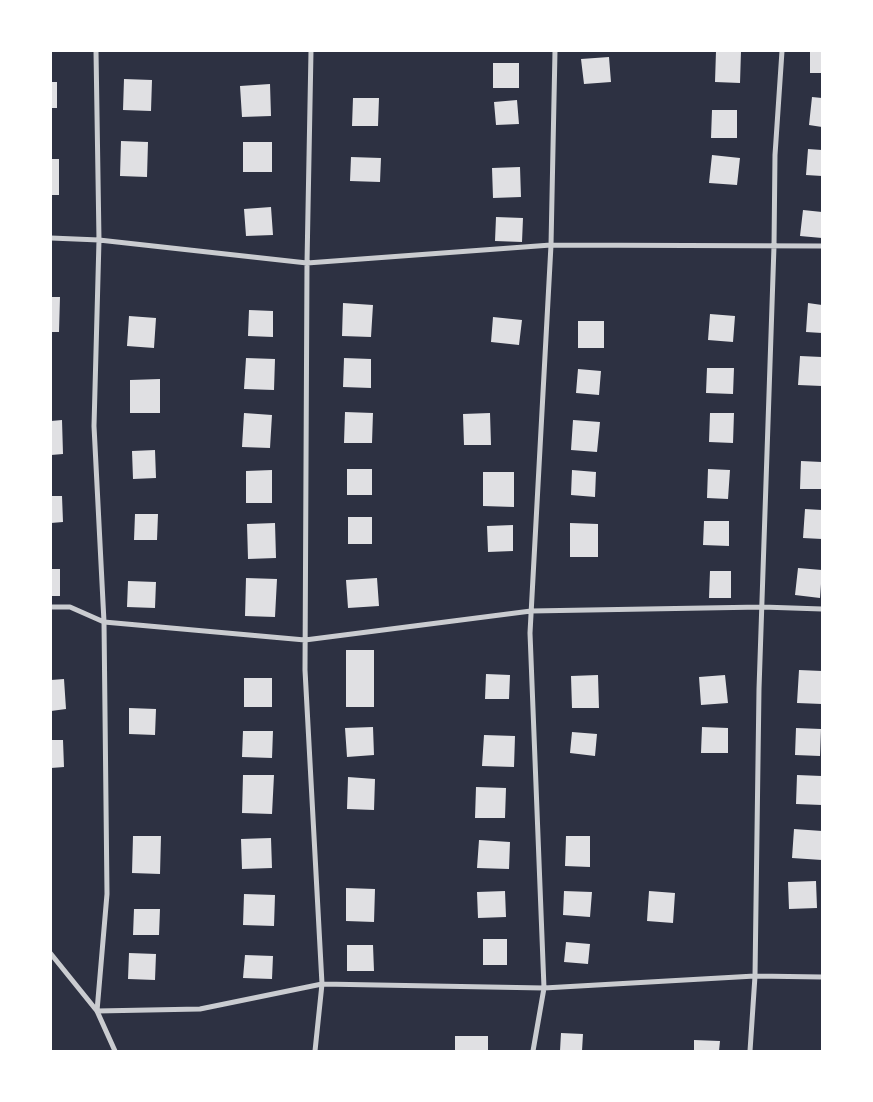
<!DOCTYPE html>
<html>
<head>
<meta charset="utf-8">
<style>
	body { margin:0 }
	#map { position:relative; width:873px; height:1102px; overflow:hidden; background:#2d3142; font-family:"Golos Text",sans-serif }
	canvas { display:block }
	.frame { position:absolute; inset:0; border:52px solid #fff; pointer-events:none }
</style>
</head>
<body>
<div id="map">
<canvas width="873" height="1102"></canvas>
<div class="frame"></div>
</div>
<script>
const ctx = document.querySelector('canvas').getContext('2d');
ctx.lineJoin = 'round';
function paint(path, color) {
  ctx.fillStyle = color;
  ctx.fill(path, 'evenodd');
}
function stroke(path, color, width, dash) {
  ctx.strokeStyle = color;
  ctx.lineWidth = width;
  ctx.lineCap = dash ? 'butt' : 'round';
  ctx.setLineDash(dash || []);
  ctx.stroke(path);
}
paint(new Path2D(`
	M 716,51 L 741,51 L 740,83 L 715,82 Z
	M 810,51 L 822,51 L 822,73 L 810,73 Z
	M 609,57 L 611,82 L 584,84 L 581,59 Z
	M 493,63 L 519,63 L 519,88 L 493,88 Z
	M 124,79 L 152,80 L 151,111 L 123,110 Z
	M 51,82 L 57,82 L 57,108 L 51,108 Z
	M 270,84 L 271,116 L 242,117 L 240,86 Z
	M 812,97 L 822,98 L 822,127 L 809,125 Z
	M 353,98 L 379,98 L 378,126 L 352,126 Z
	M 517,100 L 519,124 L 496,125 L 494,102 Z
	M 712,110 L 737,110 L 737,138 L 711,138 Z
	M 121,141 L 148,142 L 147,177 L 120,176 Z
	M 243,142 L 272,142 L 272,172 L 243,172 Z
	M 808,149 L 822,150 L 822,176 L 806,175 Z
	M 712,155 L 740,158 L 737,185 L 709,183 Z
	M 351,157 L 381,158 L 380,182 L 350,181 Z
	M 51,159 L 59,159 L 59,195 L 51,195 Z
	M 520,167 L 521,197 L 493,198 L 492,168 Z
	M 271,207 L 273,235 L 246,236 L 244,209 Z
	M 803,210 L 822,212 L 822,238 L 800,236 Z
	M 496,217 L 523,218 L 522,242 L 495,241 Z
	M 51,297 L 60,297 L 59,332 L 51,332 Z
	M 343,303 L 373,305 L 371,337 L 342,336 Z
	M 808,303 L 822,305 L 822,333 L 806,332 Z
	M 249,310 L 273,311 L 273,337 L 248,336 Z
	M 710,314 L 735,316 L 733,342 L 708,340 Z
	M 129,316 L 156,318 L 154,348 L 127,346 Z
	M 493,317 L 522,320 L 519,345 L 491,342 Z
	M 578,321 L 604,321 L 604,348 L 578,348 Z
	M 800,356 L 822,357 L 822,386 L 798,385 Z
	M 246,358 L 275,359 L 274,390 L 244,389 Z
	M 344,358 L 371,359 L 371,388 L 343,387 Z
	M 707,368 L 734,368 L 733,394 L 706,393 Z
	M 578,369 L 601,371 L 599,395 L 576,393 Z
	M 160,379 L 160,413 L 130,413 L 130,380 Z
	M 345,412 L 373,413 L 372,443 L 344,443 Z
	M 244,413 L 272,415 L 270,448 L 242,447 Z
	M 490,413 L 491,445 L 464,445 L 463,414 Z
	M 710,413 L 734,413 L 733,443 L 709,442 Z
	M 62,420 L 63,454 L 51,455 L 51,421 Z
	M 573,420 L 600,422 L 597,452 L 571,450 Z
	M 155,450 L 156,478 L 133,479 L 132,451 Z
	M 801,461 L 822,462 L 822,489 L 800,489 Z
	M 347,469 L 372,469 L 372,495 L 347,495 Z
	M 708,469 L 730,470 L 728,499 L 707,498 Z
	M 272,470 L 272,503 L 246,503 L 246,471 Z
	M 572,470 L 596,472 L 595,497 L 571,495 Z
	M 483,472 L 514,472 L 514,507 L 483,506 Z
	M 51,496 L 62,496 L 63,522 L 51,523 Z
	M 805,509 L 822,510 L 822,539 L 803,538 Z
	M 135,514 L 158,514 L 157,540 L 134,540 Z
	M 348,517 L 372,517 L 372,544 L 348,544 Z
	M 704,521 L 729,521 L 729,546 L 703,545 Z
	M 275,523 L 276,558 L 248,559 L 247,524 Z
	M 570,523 L 598,524 L 598,557 L 570,557 Z
	M 513,525 L 513,551 L 488,552 L 487,526 Z
	M 798,568 L 822,570 L 820,598 L 795,595 Z
	M 51,569 L 60,569 L 60,596 L 51,596 Z
	M 710,571 L 731,571 L 731,598 L 709,598 Z
	M 246,578 L 277,579 L 275,617 L 245,616 Z
	M 377,578 L 379,606 L 348,608 L 346,580 Z
	M 128,581 L 156,582 L 155,608 L 127,607 Z
	M 346,650 L 374,650 L 374,707 L 346,707 Z
	M 799,670 L 822,671 L 822,704 L 797,703 Z
	M 486,674 L 510,675 L 509,699 L 485,699 Z
	M 598,675 L 599,708 L 572,708 L 571,676 Z
	M 725,675 L 728,703 L 701,705 L 699,677 Z
	M 244,678 L 272,678 L 272,707 L 244,707 Z
	M 64,679 L 66,709 L 51,711 L 51,680 Z
	M 129,708 L 156,709 L 155,735 L 129,734 Z
	M 373,727 L 374,755 L 347,757 L 345,728 Z
	M 702,727 L 728,728 L 728,753 L 701,753 Z
	M 796,728 L 821,729 L 820,756 L 795,755 Z
	M 243,731 L 273,731 L 272,758 L 242,757 Z
	M 572,732 L 597,734 L 595,756 L 570,753 Z
	M 484,735 L 515,736 L 514,767 L 482,766 Z
	M 51,740 L 63,740 L 64,767 L 51,768 Z
	M 243,775 L 274,775 L 272,814 L 242,813 Z
	M 797,775 L 822,776 L 822,805 L 796,804 Z
	M 348,777 L 375,779 L 374,810 L 347,809 Z
	M 476,787 L 506,788 L 505,818 L 475,818 Z
	M 794,829 L 822,831 L 822,860 L 792,858 Z
	M 133,836 L 161,836 L 160,874 L 132,873 Z
	M 566,836 L 590,836 L 590,867 L 565,866 Z
	M 271,838 L 272,868 L 242,869 L 241,839 Z
	M 479,840 L 510,842 L 509,869 L 477,868 Z
	M 816,881 L 817,908 L 789,909 L 788,882 Z
	M 346,888 L 375,889 L 374,922 L 346,921 Z
	M 505,891 L 506,917 L 478,918 L 477,892 Z
	M 564,891 L 592,892 L 590,917 L 563,915 Z
	M 649,891 L 675,893 L 673,923 L 647,921 Z
	M 244,894 L 275,895 L 274,926 L 243,925 Z
	M 134,909 L 160,909 L 159,935 L 133,935 Z
	M 483,939 L 507,939 L 507,965 L 483,965 Z
	M 566,942 L 590,944 L 588,964 L 564,962 Z
	M 347,945 L 373,945 L 374,971 L 347,971 Z
	M 129,953 L 156,954 L 155,980 L 128,979 Z
	M 245,955 L 273,956 L 272,979 L 243,978 Z
	M 561,1033 L 583,1034 L 582,1051 L 560,1051 Z
	M 455,1036 L 488,1036 L 488,1051 L 455,1051 Z
	M 694,1040 L 720,1041 L 719,1051 L 694,1051 Z`), '#e0e0e3');
stroke(new Path2D(`
	M 96,51 L 99,240 L 94,426 L 104,622 L 107,894 L 97,1011 L 200,1009 L 322,984 L 544,988 L 755,976 L 822,977
	M 311,51 L 307,263 L 305,670 L 322,984 L 315,1051
	M 51,238 L 99,240 L 307,263 L 551,245 L 822,246
	M 51,607 L 70,607 L 104,622 L 305,640 L 531,611 L 762,607 L 822,609
	M 51,954 L 97,1011 L 115,1051
	M 533,1051 L 544,988 L 530,633 L 551,245 L 555,51
	M 750,1051 L 755,976 L 759,689 L 774,246 L 775,155 L 782,51`), '#caccd0', 5);
</script>
</body>
</html>
